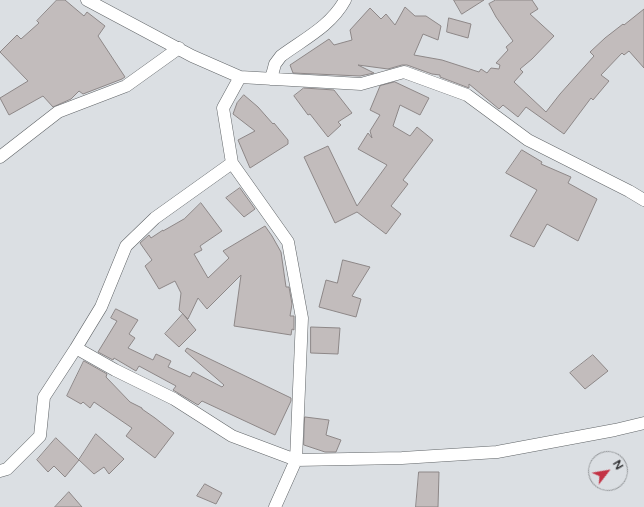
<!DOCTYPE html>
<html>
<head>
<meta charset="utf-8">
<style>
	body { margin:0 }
	#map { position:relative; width:644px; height:507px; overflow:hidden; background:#dbdfe3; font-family:"Varela Round",sans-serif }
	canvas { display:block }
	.north { position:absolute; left:588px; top:451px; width:40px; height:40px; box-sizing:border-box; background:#dbdfe3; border:1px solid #95989b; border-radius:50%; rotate:59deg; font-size:11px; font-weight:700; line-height:16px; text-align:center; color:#2c2d2f }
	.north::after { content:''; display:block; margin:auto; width:14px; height:18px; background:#c33244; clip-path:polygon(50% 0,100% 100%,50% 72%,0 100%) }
</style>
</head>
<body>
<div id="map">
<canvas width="644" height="507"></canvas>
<div class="north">N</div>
</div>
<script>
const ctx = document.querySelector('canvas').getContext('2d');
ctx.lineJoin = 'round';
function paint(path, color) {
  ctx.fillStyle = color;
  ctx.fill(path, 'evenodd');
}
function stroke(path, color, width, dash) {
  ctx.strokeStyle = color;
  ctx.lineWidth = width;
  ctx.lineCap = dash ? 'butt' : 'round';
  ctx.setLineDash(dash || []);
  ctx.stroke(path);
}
const building = new Path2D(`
	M 57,0 L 65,0 L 84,16 L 87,12 L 105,26 L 98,36 L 125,77 L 122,79 L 83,94 L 79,91 L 71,99 L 53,107 L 43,96 L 9,115 L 0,98 L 28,81 L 0,52 L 17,35 L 21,39 L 39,23 L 37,21 Z
	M 454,0 L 484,0 L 462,14 Z
	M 496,0 L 532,0 L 538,9 L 530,14 L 554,36 L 532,59 L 520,69 L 523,72 L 514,82 L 546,112 L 560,94 L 594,56 L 590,52 L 605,38 L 623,24 L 624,25 L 644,9 L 644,68 L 629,51 L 624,55 L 622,53 L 601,75 L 609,81 L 593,100 L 591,98 L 564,134 L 526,107 L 518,117 L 503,105 L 499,109 L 469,84 L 469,88 L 440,77 L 440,75 L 432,74 L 407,65 L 402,65 L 388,69 L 358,65 L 374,73 L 360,76 L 293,73 L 290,65 L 329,39 L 334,45 L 352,40 L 350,30 L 370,8 L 381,19 L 386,14 L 395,25 L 405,7 L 415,16 L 426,16 L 441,26 L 438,40 L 423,34 L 414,55 L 442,60 L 479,72 L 481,69 L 487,73 L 491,68 L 499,69 L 500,65 L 496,63 L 508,50 L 506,47 L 513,41 L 496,17 L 489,4 Z
	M 449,18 L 471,24 L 468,38 L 447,32 Z
	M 395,82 L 429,98 L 420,115 L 400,105 L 393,126 L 410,136 L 417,127 L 433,140 L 403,180 L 408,184 L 391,206 L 401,214 L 386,234 L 357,212 L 335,223 L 304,157 L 328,146 L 357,206 L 387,165 L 358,149 L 368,133 L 372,138 L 370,131 L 380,115 L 370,110 L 380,86 Z
	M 304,88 L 334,90 L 352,113 L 338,122 L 341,125 L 328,137 L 310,114 L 308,115 L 294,96 Z
	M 244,95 L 258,107 L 273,124 L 274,123 L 288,140 L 288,144 L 250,168 L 238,140 L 255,131 L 233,114 L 237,103 Z
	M 522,150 L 542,162 L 541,164 L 571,177 L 568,183 L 597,199 L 578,241 L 547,224 L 534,247 L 510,236 L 537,190 L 506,173 Z
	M 240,188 L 255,209 L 244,217 L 226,198 Z
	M 201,203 L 222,231 L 200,246 L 202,250 L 194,254 L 208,278 L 229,258 L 223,251 L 265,226 L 272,236 L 281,252 L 286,287 L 289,287 L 292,304 L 290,316 L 294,316 L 294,330 L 292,329 L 291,335 L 234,326 L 241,275 L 207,309 L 198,298 L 188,319 L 179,310 L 181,293 L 175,281 L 159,289 L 145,266 L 152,260 L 140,243 L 149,235 L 151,238 L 163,230 L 163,231 L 184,219 Z
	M 343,260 L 370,267 L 352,296 L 361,299 L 356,317 L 319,307 L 326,280 L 337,283 Z
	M 116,309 L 138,320 L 129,334 L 135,338 L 128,348 L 153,360 L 156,354 L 171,361 L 168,367 L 190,377 L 193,372 L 222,387 L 224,385 L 185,351 L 187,348 L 291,398 L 291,401 L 275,435 L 202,401 L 198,405 L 173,390 L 176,386 L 139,366 L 136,371 L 114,358 L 113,360 L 98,352 L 117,321 L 111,318 Z
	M 183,314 L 196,330 L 179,347 L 165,334 Z
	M 311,327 L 340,328 L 338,354 L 311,353 Z
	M 593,355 L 608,371 L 585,389 L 570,373 Z
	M 84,361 L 107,374 L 106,377 L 130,402 L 142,408 L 142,409 L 155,418 L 174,433 L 155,458 L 126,436 L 132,428 L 94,402 L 90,408 L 83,402 L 81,404 L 67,396 Z
	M 305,417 L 329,420 L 326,435 L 341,440 L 336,452 L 325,452 L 304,445 Z
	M 96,434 L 124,459 L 109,474 L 104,467 L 94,474 L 79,460 Z
	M 56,438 L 79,460 L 65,477 L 54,466 L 48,472 L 37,460 Z
	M 419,472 L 439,472 L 438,507 L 416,507 Z
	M 205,484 L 222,493 L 216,504 L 197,496 Z
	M 69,492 L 82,507 L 55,507 Z`);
paint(building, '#c2bcbc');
stroke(building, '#8d8787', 1);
const street = new Path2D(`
	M 87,0 L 192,56 L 240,77 L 361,84 L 404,72 L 467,95 L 528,140 L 629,191 L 644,200
	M 271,79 L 275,64 L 281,56 C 304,39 331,26 345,0
	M 0,157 L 58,112 L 126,86 L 179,48
	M 232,163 L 288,242 L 302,318 L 296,460 L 402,458 L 497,452 L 615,430 L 644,423
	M 76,348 L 101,307 L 126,246 L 155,218 L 232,163 L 223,108 L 240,77
	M 0,471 L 7,469 L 40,436 L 44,397 L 76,348 L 115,370 L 174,399 L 232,436 L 296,460 L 275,507`);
stroke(street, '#616568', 13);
stroke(street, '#fff', 12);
</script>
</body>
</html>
